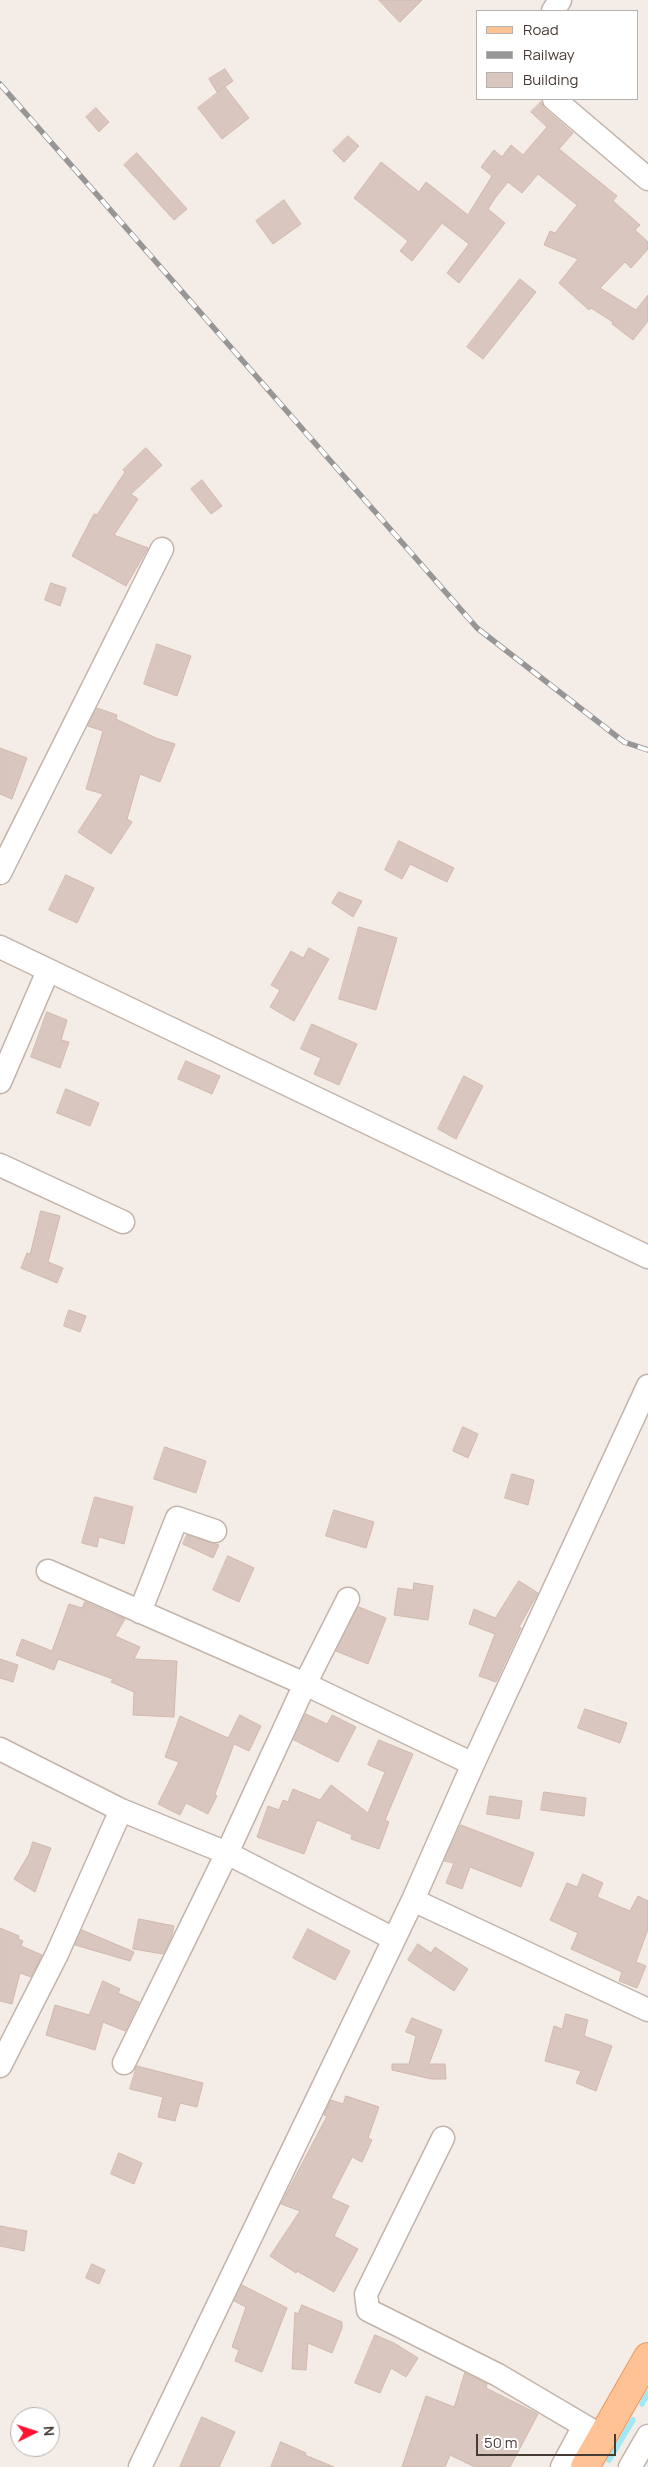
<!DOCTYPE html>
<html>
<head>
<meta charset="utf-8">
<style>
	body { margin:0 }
	#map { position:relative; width:648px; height:2467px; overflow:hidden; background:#f4ece6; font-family:Manrope,sans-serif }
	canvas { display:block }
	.legend { position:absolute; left:476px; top:10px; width:162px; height:90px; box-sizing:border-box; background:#fff; border:1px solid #b5b1ae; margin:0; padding:6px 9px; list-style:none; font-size:15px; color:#473b35 }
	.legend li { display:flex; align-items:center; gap:10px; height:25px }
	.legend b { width:25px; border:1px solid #b5b1ae }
	.north { position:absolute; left:10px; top:2407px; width:50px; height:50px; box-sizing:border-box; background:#fff; border:1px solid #b5b1ae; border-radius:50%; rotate:86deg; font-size:14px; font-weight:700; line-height:20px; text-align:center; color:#473b35 }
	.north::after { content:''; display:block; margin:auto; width:18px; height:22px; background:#ff1232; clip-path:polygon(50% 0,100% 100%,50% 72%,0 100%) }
	.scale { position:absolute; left:476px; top:2434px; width:140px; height:22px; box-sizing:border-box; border:2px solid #473b35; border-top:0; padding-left:6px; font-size:15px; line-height:18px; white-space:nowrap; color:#473b35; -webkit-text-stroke:4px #fff; paint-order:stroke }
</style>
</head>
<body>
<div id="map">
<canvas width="648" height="2467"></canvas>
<ul class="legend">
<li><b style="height:6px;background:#ffc294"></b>Road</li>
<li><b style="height:6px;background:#969696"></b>Railway</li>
<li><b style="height:14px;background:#d9c6be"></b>Building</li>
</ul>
<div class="north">N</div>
<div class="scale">50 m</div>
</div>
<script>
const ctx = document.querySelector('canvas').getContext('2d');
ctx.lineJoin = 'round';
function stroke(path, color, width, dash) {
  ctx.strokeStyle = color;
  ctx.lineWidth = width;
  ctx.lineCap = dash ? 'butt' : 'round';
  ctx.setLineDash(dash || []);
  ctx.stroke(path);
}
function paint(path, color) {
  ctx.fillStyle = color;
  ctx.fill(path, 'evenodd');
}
stroke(new Path2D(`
	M 642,2404 L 648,2393
	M 609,2460 L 633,2420`), '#9fe9f4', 5.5);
const building = new Path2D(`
	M 379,0 L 422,0 L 400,22 Z
	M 225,69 L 233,81 L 217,92 L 209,79 Z
	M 225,87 L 249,118 L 222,139 L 198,108 Z
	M 541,102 L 545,109 L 573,133 L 559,149 L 617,196 L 613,201 L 640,225 L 635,230 L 648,242 L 648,249 L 631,268 L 625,262 L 600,288 L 636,310 L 648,295 L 648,321 L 633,340 L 612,324 L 613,322 L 591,308 L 589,310 L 559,283 L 578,259 L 544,245 L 550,231 L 555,233 L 577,205 L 538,174 L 522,193 L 508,182 L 495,198 L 488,209 L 505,223 L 459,283 L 447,273 L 469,244 L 442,223 L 412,261 L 400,251 L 408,241 L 354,198 L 381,162 L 419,192 L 426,182 L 468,215 L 492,176 L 481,167 L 494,150 L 502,157 L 511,145 L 523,155 L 547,127 L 531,112 Z
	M 96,108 L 109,122 L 99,132 L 86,117 Z
	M 348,136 L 359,146 L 344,162 L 333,151 Z
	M 137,153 L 187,209 L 174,220 L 124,165 Z
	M 284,200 L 301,224 L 273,244 L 256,221 Z
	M 520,279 L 536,292 L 483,359 L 467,347 Z
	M 146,448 L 162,465 L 131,494 L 138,499 L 114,535 L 148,548 L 126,586 L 72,556 L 94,514 L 97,515 L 125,472 L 123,470 Z
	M 202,480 L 222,506 L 211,514 L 191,489 Z
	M 51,583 L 66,588 L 60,606 L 45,600 Z
	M 157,644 L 191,656 L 177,696 L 144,684 Z
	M 97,708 L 117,715 L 116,719 L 156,738 L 175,744 L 160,782 L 140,774 L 127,819 L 132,822 L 111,854 L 78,832 L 103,794 L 86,789 L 103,731 L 88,726 Z
	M 0,748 L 27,758 L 12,799 L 0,794 Z
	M 399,841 L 454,868 L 447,882 L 410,864 L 402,879 L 385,870 Z
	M 66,875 L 94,888 L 77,923 L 49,910 Z
	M 339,892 L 362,901 L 353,917 L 332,903 Z
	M 359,927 L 397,938 L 376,1010 L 339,999 Z
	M 309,948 L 329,959 L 294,1021 L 270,1007 L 280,990 L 271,985 L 291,951 L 303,958 Z
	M 47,1012 L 67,1020 L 61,1040 L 69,1042 L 60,1068 L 31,1057 Z
	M 312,1024 L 357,1044 L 339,1085 L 314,1074 L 321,1058 L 301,1049 Z
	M 186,1061 L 220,1076 L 212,1094 L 178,1079 Z
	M 464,1076 L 483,1086 L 456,1139 L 438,1129 Z
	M 66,1089 L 99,1103 L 90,1126 L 57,1113 Z
	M 41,1211 L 60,1216 L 48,1262 L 63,1268 L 57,1283 L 21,1268 L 27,1253 L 30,1254 Z
	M 69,1310 L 86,1316 L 80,1332 L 64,1326 Z
	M 463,1427 L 478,1434 L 468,1458 L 453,1451 Z
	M 165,1447 L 206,1461 L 196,1493 L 154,1479 Z
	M 512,1474 L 534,1480 L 528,1505 L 505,1498 Z
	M 95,1497 L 133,1507 L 124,1544 L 99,1537 L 97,1547 L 82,1543 Z
	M 334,1510 L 374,1522 L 366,1548 L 326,1536 Z
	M 187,1535 L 219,1545 L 213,1558 L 183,1544 Z
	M 228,1556 L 254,1568 L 239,1602 L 213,1590 Z
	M 519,1581 L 538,1593 L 519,1627 L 521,1628 L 496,1682 L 479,1676 L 495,1634 L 469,1624 L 474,1609 L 495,1618 Z
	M 414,1583 L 433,1586 L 428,1620 L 394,1615 L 398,1588 L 413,1590 Z
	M 85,1602 L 125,1619 L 115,1636 L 140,1647 L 134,1659 L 177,1661 L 174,1717 L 133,1715 L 134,1692 L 111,1682 L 113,1679 L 58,1659 L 54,1670 L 16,1655 L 22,1639 L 52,1651 L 69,1604 L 82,1608 Z
	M 359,1607 L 386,1618 L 368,1664 L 336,1651 Z
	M 0,1659 L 18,1665 L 13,1682 L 0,1678 Z
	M 585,1709 L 627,1723 L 620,1743 L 578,1728 Z
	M 306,1714 L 327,1724 L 332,1715 L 356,1727 L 338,1762 L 294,1740 Z
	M 240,1715 L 261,1726 L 249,1751 L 234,1744 L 215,1794 L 217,1796 L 208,1814 L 186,1803 L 180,1815 L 158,1804 L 179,1762 L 165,1757 L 180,1716 L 228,1738 Z
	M 379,1740 L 413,1754 L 385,1820 L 389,1822 L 379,1849 L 351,1839 L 352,1835 L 317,1820 L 304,1854 L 257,1837 L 268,1806 L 279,1810 L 283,1800 L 288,1802 L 293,1789 L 320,1800 L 331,1785 L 368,1813 L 385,1772 L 368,1765 Z
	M 544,1792 L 586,1798 L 584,1816 L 541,1810 Z
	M 490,1796 L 522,1801 L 519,1819 L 487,1814 Z
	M 461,1825 L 534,1853 L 521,1887 L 470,1867 L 462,1889 L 446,1883 L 454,1863 L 444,1861 Z
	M 33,1842 L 51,1848 L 35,1892 L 14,1879 L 29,1854 Z
	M 583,1874 L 603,1883 L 597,1897 L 630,1911 L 638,1896 L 648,1901 L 648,1929 L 636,1962 L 646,1966 L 637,1988 L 619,1981 L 622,1972 L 571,1949 L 578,1933 L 550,1920 L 567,1883 L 577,1887 Z
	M 139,1919 L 174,1926 L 172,1935 L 163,1954 L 133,1949 Z
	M 0,1928 L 19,1936 L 18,1939 L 23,1941 L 21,1946 L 42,1955 L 31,1977 L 20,1973 L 12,2004 L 0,2001 Z
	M 308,1929 L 350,1951 L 335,1980 L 293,1958 Z
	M 82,1930 L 134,1952 L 130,1961 L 75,1945 Z
	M 418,1944 L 431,1953 L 435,1947 L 468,1969 L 454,1991 L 408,1960 Z
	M 103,1981 L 120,1989 L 118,1993 L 139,2002 L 125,2031 L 103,2022 L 95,2050 L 46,2035 L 55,2005 L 89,2015 Z
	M 566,2014 L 588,2020 L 584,2036 L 612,2046 L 596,2091 L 576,2083 L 581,2071 L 545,2061 L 554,2026 L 562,2029 Z
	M 412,2018 L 442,2030 L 429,2064 L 445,2064 L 446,2079 L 431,2079 L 392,2070 L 392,2064 L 409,2064 L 416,2036 L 406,2032 Z
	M 137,2066 L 203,2083 L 197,2107 L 180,2103 L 175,2121 L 158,2117 L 163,2097 L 130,2089 Z
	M 346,2096 L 379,2107 L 368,2138 L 372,2140 L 362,2162 L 352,2157 L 331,2198 L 349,2206 L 334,2236 L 358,2249 L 334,2292 L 297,2271 L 296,2273 L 270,2256 L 300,2211 L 281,2204 L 327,2116 L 324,2115 L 331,2100 L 343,2104 Z
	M 119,2153 L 142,2163 L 134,2184 L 111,2174 Z
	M 0,2226 L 27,2231 L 24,2251 L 0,2246 Z
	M 92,2264 L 105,2270 L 99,2284 L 86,2278 Z
	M 242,2285 L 287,2308 L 262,2372 L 235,2361 L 239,2350 L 232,2347 L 246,2307 L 234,2301 Z
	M 302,2305 L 342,2322 L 342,2328 L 332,2353 L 308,2343 L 306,2370 L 292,2369 L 295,2312 L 298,2314 Z
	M 375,2335 L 394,2343 L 418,2358 L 406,2377 L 391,2368 L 380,2393 L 355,2383 Z
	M 465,2373 L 487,2384 L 486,2388 L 538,2414 L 510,2467 L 475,2467 L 450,2455 L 445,2467 L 402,2467 L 426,2396 L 454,2407 Z
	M 202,2417 L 235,2432 L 219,2467 L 180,2467 Z
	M 281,2442 L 306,2453 L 305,2455 L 334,2467 L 271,2467 Z`);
paint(building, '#d9c6be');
stroke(building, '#d1b9ad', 1);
const minor = new Path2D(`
	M 553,11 L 560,0
	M 554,99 L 648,179
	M 0,873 L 162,549
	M 0,947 L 648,1257
	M 0,1082 L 48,971
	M 0,1165 L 123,1222
	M 48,1571 L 305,1684 L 348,1599
	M 140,1612 L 177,1518 L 215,1531
	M 0,1749 L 121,1810 L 57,1954 L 0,2066
	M 121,1810 L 227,1853 L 305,1684 L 473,1764
	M 413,1900 L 648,2010
	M 124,2063 L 227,1853 L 394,1939
	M 443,2138 L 366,2294 L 368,2310 L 498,2375 L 603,2437
	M 140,2467 L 413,1900 L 473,1764 L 648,1386
	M 562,2467 L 584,2426
	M 630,2467 L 648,2436`);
const major = new Path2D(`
	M 585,2467 L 648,2357`);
stroke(minor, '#c3b4ab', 25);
stroke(major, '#ea985e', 30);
stroke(minor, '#fff', 22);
stroke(major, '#ffc294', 28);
const rail = new Path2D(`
	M 0,84 L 477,628 L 624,742 L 648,750`);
stroke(rail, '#969696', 5.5);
stroke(rail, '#fff', 4, [11]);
</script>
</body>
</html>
